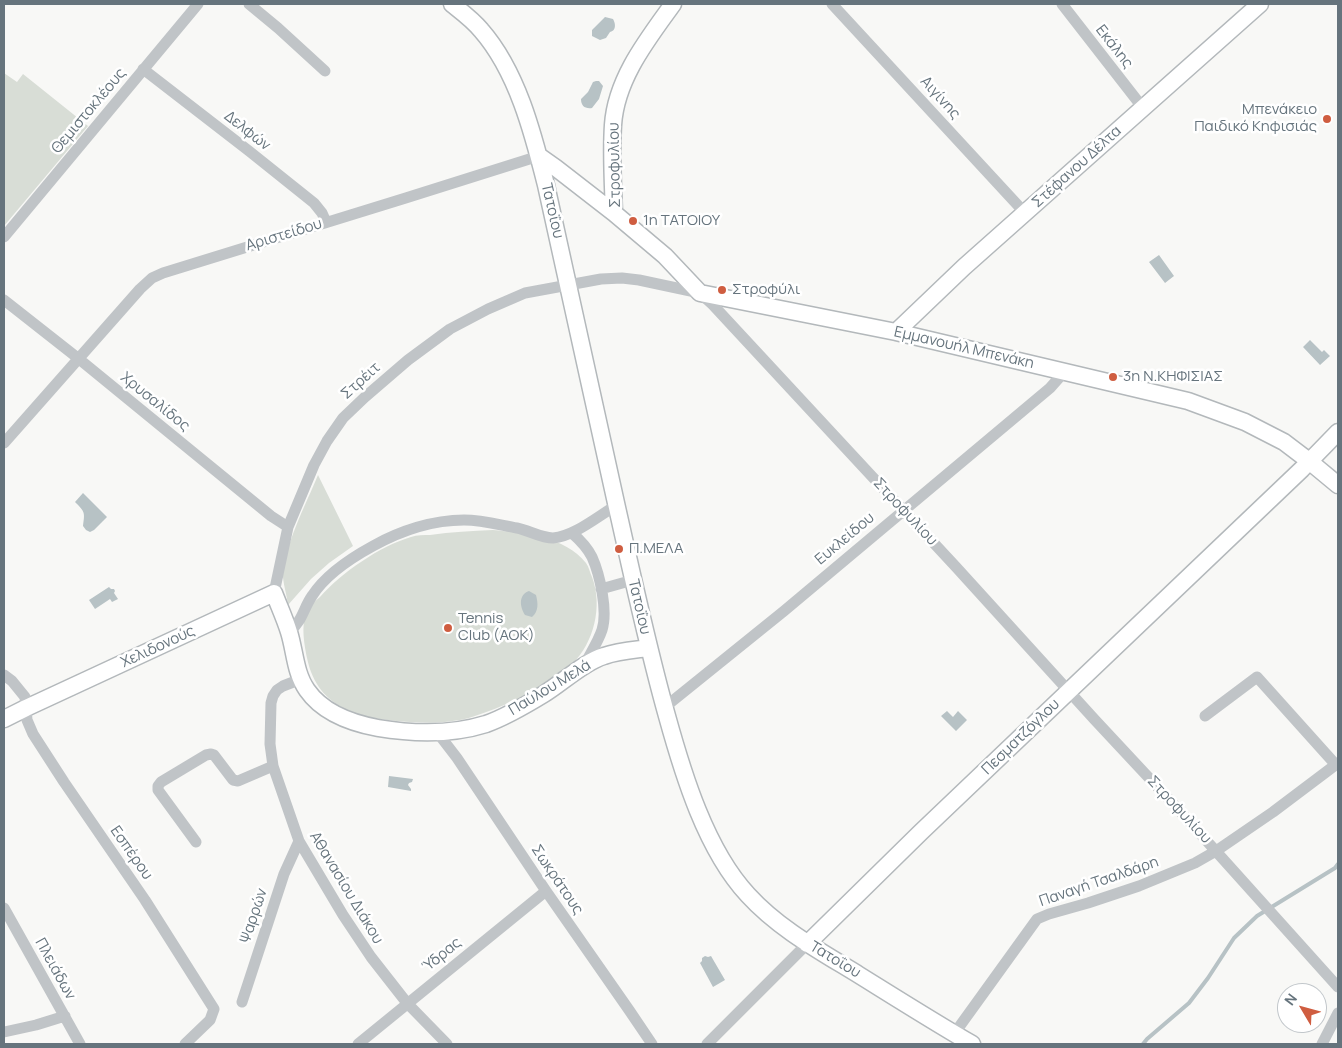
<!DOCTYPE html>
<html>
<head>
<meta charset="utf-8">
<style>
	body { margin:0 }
	#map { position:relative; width:1342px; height:1048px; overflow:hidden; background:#f8f8f6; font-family:Manrope,sans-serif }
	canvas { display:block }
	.frame { position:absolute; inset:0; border:5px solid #66747d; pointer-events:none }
	.north { position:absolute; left:1277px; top:983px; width:50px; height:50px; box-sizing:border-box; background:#fff; border:1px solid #c2c7cb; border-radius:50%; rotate:307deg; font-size:14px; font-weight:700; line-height:20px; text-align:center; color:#66747d }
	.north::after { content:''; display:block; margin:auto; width:18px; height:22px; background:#cf5d40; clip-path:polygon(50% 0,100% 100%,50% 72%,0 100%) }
</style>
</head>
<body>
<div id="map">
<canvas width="1342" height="1048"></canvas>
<div class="frame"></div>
<div class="north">N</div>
</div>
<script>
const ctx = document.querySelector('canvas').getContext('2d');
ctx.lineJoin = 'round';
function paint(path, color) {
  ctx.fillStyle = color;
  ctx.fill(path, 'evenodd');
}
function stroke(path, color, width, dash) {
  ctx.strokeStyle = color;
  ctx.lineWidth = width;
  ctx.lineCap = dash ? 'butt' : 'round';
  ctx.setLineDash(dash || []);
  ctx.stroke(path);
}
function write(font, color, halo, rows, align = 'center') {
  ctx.font = font + ' Manrope,sans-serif';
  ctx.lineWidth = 5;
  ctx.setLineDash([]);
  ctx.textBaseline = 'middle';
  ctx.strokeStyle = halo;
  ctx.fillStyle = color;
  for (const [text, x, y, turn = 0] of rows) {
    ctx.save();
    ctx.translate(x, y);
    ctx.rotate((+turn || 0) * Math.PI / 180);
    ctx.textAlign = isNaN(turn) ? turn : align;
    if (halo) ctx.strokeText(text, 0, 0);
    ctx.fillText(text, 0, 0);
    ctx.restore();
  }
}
paint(new Path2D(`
	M 4,73 L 17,82 L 23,74 L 88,126 L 4,226 Z
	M 318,475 L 353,546 L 329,563 L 311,579 L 288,605 C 287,596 284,587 283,578 C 282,550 307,502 318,475 Z
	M 493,530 C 523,533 565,536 586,563 C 589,567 590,573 592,577 C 603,606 594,643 572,664 C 569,668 564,671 560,674 C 534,693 503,707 472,717 C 453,723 430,723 410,722 C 363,719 318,711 307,658 C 304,642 300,622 309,608 C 312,604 316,600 320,597 C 341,573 380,546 411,537 C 417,535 424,535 430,535 C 451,532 472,531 493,530 Z`), '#d8ddd6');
paint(new Path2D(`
	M 605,17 L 613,19 C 616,24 616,31 610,32 L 606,38 L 600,40 L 592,36 L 592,30 Z
	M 596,81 L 599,81 L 603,86 L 599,99 L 592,108 C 585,109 581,106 581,99 L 588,92 L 593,82 Z
	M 1159,255 L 1174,276 L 1165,283 L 1149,262 Z
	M 1310,340 L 1322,352 L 1324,350 L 1330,356 L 1320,365 L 1303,347 Z
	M 83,493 L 107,517 L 94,530 L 90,532 L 86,530 L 83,526 C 85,512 85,512 75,502 Z
	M 109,587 L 111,589 L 114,589 L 115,591 L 114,593 L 118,599 L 112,602 L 110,599 L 95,609 L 89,600 Z
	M 529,591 L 536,595 C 538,603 539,611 532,617 L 525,615 C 520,607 518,595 529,591 Z
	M 947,711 L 953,717 L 958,711 L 967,720 L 956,731 L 941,716 Z
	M 389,776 L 413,779 L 412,782 L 409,783 L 408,785 L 411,789 L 411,791 L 388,787 Z
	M 705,956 L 708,957 L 711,956 L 725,980 L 713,987 L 700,963 L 702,961 L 702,958 Z`), '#b7c2c5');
stroke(new Path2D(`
	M 1143,1044 L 1147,1039 L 1189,1003 L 1208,978 L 1234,938 L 1257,916 L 1335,868 L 1338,864`), '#b7c2c5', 4);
const secondary = new Path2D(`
	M 452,4 C 462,12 473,20 481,30 C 517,71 533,133 546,185 C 569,291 593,397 616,503 C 632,574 647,645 667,716 C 683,774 706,850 748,895 C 779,929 820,951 859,975 C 896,998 934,1022 972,1044
	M 539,156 L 556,168 L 614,213 L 665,256 L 700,293 L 896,332 L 1188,401 L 1245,422 L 1284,442 L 1309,461 L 1338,485
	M 614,213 C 613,184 611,154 613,125 C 616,79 647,40 673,4
	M 896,332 L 964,267 L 1260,4
	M 4,719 L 26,708 L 274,593 C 279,606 285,619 289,632 C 295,651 295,673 307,690 C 323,713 351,723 378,728 C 414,734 451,735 486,724 C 506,717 526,705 544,694 C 562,683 584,662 604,656 C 618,651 634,650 649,648
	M 807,944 L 921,832 L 1302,469 L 1338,432`);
stroke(secondary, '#b3b8bb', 19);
stroke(new Path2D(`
	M 249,4 L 278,28 L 325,71
	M 832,4 L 1025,213
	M 1062,4 L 1143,108
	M 143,69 L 249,151 L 314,203 L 322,213 L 326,222
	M 4,237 L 198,4
	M 4,300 L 79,359 L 271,516 L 288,527
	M 4,443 L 140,289 L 152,278 L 163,273 C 288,234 414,196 539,156
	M 572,533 C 580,540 587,547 592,557 C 600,575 608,611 602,630 C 598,642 590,654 584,666
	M 601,589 L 633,580
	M 274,593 L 288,527 L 314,465 L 327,441 L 343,418 L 365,397 L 408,360 L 450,329 L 488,309 L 525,293 L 601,279 L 622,278 L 639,280 L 700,293 L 713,305 L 956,567 L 1095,720 L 1178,809 L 1338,987
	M 290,633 L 290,631 C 303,620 303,609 312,596 C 326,574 351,558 373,546 C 400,531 433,520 464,520 C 482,520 500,525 517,528 C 528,530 541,538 553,538 C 575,536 598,516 617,505
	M 4,675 L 12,681 L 25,697 L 27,720 L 33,734 L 64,782 L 145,900 L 214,1009 L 210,1020 L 185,1044
	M 301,679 L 283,686 L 277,690 L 273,696 L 271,703 L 270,744 L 273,766 L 299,841 L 343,915 L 371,957 L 407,1003 L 447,1044
	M 665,707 L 784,611 L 1050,388 L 1065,371
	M 1205,716 L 1257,677 L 1336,765
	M 437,732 L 457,758 L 546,891 L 629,1010 L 652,1044
	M 196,842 L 158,790 L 158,786 L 161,782 L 206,755 L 211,754 L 214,755 L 233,780 L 238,781 L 273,766
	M 4,908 L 80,1044
	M 242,1002 L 284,874 L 299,841
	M 4,1032 L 36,1025 L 65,1016
	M 954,1034 L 1037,919 L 1049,914 L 1088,903 L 1139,886 L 1195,863 L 1216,851 L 1273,812 L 1338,763
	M 358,1044 L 546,891
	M 707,1044 L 807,944
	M 1322,1044 L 1338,1013`), '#c0c4c7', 11);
stroke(secondary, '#fff', 16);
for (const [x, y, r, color] of [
	[1327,119,5,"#cf5d40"],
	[633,221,5,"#cf5d40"],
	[722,290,5,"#cf5d40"],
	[1113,377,5,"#cf5d40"],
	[619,549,5,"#cf5d40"],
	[448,628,5,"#cf5d40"]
]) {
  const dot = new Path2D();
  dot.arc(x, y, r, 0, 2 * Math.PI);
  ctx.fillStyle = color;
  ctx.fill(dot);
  stroke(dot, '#fff', 2);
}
write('15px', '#66747d', '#fff', [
	["Εκάλης",1114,47,52],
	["Αιγίνης",940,98,48],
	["Θεμιστοκλέους",89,111,-50],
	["Δελφών",247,131,38],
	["Στροφυλίου",615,165,-91],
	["Στέφανου Δέλτα",1077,167,-42],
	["Τατοΐου",552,211,77],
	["Αριστείδου",284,235,-17],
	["Εμμανουήλ Μπενάκη",964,348,13],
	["Στρέιτ",361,381,-42],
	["Χρυσαλίδος",155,402,39],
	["Στροφυλίου",905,512,47],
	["Ευκλείδου",845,539,-40],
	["Τατοΐου",639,607,77],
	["Χελιδονούς",158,647,-25],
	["Παύλου Μελά",550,688,-31],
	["Πεσματζόγλου",1021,737,-44],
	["Στροφυλίου",1179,810,47],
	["Εσπέρου",131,853,55],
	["Σωκράτους",557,880,56],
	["Παναγή Τσαλδάρη",1099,882,-19],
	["Αθανασίου Διάκου",346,888,59],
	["Ψαρρών",254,916,-72],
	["Ύδρας",442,955,-39],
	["Τατοΐου",835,960,31],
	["Πλειάδων",55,969,61]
]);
write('15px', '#66747d', '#fff', [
	["Μπενάκειο",1317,110,"right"],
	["Παιδικό Κηφισιάς",1317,127,"right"],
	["1η ΤΑΤΟΙΟΥ",643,221],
	["Στροφύλι",732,290],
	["3η Ν.ΚΗΦΙΣΙΑΣ",1123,377],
	["Π.ΜΕΛΑ",629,549],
	["Tennis",458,619],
	["Club (AOK)",458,636]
], 'left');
</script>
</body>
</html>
